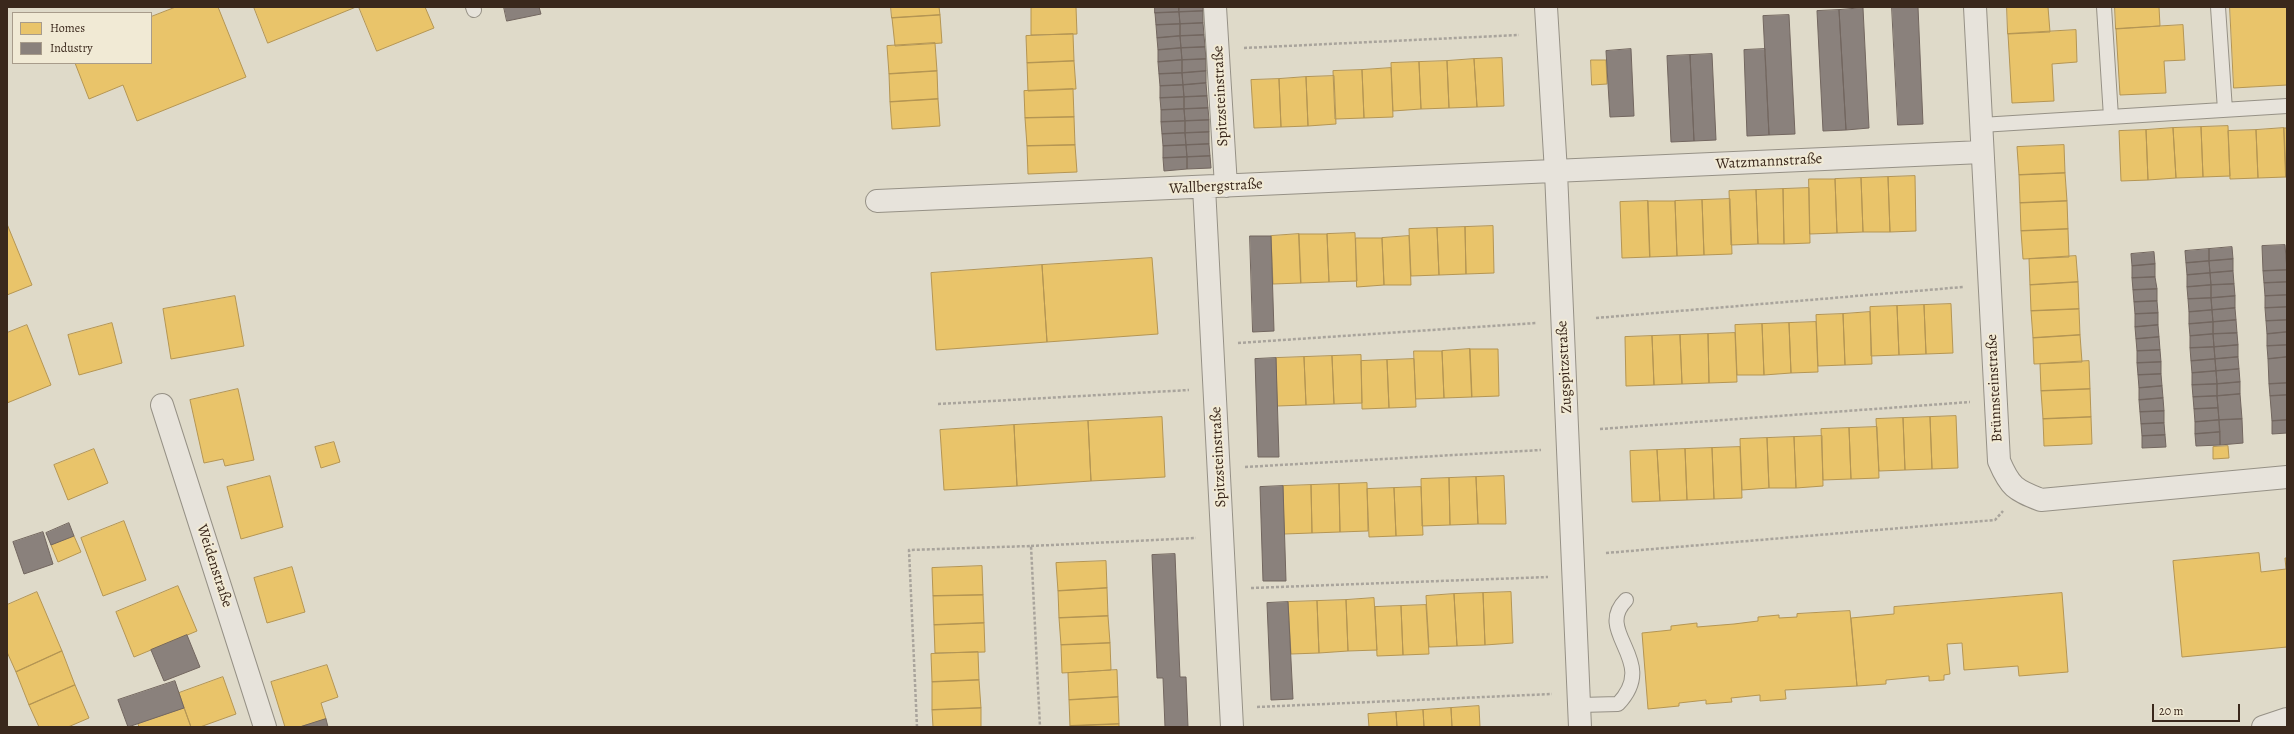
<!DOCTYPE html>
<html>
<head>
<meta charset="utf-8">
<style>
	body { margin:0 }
	#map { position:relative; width:2294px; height:734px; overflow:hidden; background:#dfdac9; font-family:Alegreya,serif }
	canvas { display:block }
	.frame { position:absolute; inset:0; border:8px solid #3a281c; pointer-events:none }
	.legend { position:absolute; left:12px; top:12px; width:140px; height:52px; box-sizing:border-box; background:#f1ead5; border:1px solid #a89c8b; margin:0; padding:5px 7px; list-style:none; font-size:12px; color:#3a281c }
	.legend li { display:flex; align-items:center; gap:8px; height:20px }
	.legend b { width:20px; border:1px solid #a89c8b }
	.scale { position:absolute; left:2152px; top:704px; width:88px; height:18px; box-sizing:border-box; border:2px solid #3a281c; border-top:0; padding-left:5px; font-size:12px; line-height:14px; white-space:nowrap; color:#3a281c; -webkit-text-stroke:3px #f1ead5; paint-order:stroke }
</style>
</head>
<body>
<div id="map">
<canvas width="2294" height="734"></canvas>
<div class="frame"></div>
<ul class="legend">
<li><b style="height:11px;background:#e9c46a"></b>Homes</li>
<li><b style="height:11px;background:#8a817c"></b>Industry</li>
</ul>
<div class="scale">20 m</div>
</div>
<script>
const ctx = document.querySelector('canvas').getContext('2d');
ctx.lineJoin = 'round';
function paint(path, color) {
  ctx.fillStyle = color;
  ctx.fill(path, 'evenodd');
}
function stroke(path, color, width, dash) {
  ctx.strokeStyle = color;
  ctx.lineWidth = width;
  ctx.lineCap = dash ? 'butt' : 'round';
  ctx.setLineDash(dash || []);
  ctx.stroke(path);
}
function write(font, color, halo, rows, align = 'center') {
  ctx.font = font + ' Alegreya,serif';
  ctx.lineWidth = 4;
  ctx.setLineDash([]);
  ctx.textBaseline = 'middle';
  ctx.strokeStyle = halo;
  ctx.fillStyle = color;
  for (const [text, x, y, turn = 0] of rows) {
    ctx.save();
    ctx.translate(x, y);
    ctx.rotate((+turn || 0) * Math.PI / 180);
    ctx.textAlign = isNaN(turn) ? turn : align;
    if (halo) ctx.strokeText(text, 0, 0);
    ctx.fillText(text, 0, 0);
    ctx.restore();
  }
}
const homes = new Path2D(`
	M 176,7 L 218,7 L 246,77 L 137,121 L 123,85 L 89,99 L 75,63 L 151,63 L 151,17 Z
	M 254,7 L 356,7 L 268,43 Z
	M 359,7 L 425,7 L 434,28 L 377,51 Z
	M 891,7 L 939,7 L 940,15 L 892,18 Z
	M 1076,7 L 1077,34 L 1031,35 L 1031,8 Z
	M 2007,7 L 2048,7 L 2050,32 L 2008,34 Z
	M 2115,7 L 2159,7 L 2160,26 L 2116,29 Z
	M 2230,7 L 2287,7 L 2287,85 L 2234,88 Z
	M 940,15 L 942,43 L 895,46 L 892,18 Z
	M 2183,25 L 2185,60 L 2164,61 L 2166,93 L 2120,95 L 2116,29 Z
	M 2076,30 L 2077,62 L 2052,64 L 2054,101 L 2012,103 L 2008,34 Z
	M 1073,34 L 1074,61 L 1027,63 L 1026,36 Z
	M 935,43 L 937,71 L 889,74 L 887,46 Z
	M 1502,58 L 1504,106 L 1477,107 L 1474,59 Z
	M 1474,59 L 1477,107 L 1449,108 L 1447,61 Z
	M 1591,60 L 1606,60 L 1607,84 L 1592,85 Z
	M 1074,61 L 1076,89 L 1028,91 L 1027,63 Z
	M 1447,61 L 1449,108 L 1421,109 L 1419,62 Z
	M 1419,62 L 1421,109 L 1393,111 L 1391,63 Z
	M 1391,68 L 1393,117 L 1364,118 L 1362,70 Z
	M 1362,70 L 1364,118 L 1335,119 L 1333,71 Z
	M 937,71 L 938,99 L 890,102 L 889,74 Z
	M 1334,76 L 1336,124 L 1308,126 L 1306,77 Z
	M 1306,77 L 1308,126 L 1281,127 L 1279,79 Z
	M 1279,79 L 1281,127 L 1254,128 L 1251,80 Z
	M 1073,89 L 1074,117 L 1025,118 L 1024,91 Z
	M 938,99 L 940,126 L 892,129 L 890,102 Z
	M 1074,117 L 1075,145 L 1027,146 L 1025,118 Z
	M 2228,126 L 2230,176 L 2203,177 L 2201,127 Z
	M 2201,127 L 2203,177 L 2176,178 L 2173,128 Z
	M 2173,128 L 2176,178 L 2148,180 L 2146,130 Z
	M 2284,128 L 2286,177 L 2258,178 L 2256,130 Z
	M 2284,128 L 2287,128 L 2287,177 L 2286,177 Z
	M 2146,130 L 2148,180 L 2121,181 L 2119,131 Z
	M 2256,130 L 2258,178 L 2230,179 L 2228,131 Z
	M 1075,145 L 1077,172 L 1028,174 L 1027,146 Z
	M 2064,145 L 2065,173 L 2019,175 L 2017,147 Z
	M 2065,173 L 2067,201 L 2020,203 L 2019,175 Z
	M 1915,176 L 1916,231 L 1890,232 L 1888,177 Z
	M 1888,177 L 1890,232 L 1863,232 L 1861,178 Z
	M 1861,178 L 1863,232 L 1837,233 L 1835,179 Z
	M 1809,179 L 1835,179 L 1837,233 L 1810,234 Z
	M 1809,188 L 1810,243 L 1784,244 L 1783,189 Z
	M 1783,189 L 1784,244 L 1758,244 L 1756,190 Z
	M 1756,190 L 1758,244 L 1731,245 L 1729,191 Z
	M 1730,199 L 1732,254 L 1704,255 L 1702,200 Z
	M 1702,200 L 1704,255 L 1677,256 L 1675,201 Z
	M 1648,201 L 1675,201 L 1677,256 L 1650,257 Z
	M 1648,201 L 1650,257 L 1622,258 L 1620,202 Z
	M 2067,201 L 2068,229 L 2021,231 L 2020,203 Z
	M 7,224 L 32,285 L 7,295 Z
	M 1493,226 L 1494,273 L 1466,274 L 1465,227 Z
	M 1465,227 L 1466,274 L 1439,275 L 1437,228 Z
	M 1437,228 L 1439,275 L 1411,276 L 1409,229 Z
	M 2068,229 L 2069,257 L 2023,259 L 2021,231 Z
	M 1355,233 L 1357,281 L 1329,282 L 1327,234 Z
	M 1299,234 L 1327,234 L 1329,282 L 1301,283 Z
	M 1299,234 L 1301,283 L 1273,284 L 1271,236 Z
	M 1409,236 L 1411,285 L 1384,285 L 1382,238 Z
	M 1356,238 L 1382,238 L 1384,285 L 1357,287 Z
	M 2076,256 L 2078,282 L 2030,285 L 2029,259 Z
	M 1152,258 L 1158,334 L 1047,342 L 1042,265 Z
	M 1042,265 L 1047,342 L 936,350 L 931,273 Z
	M 2078,282 L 2079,309 L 2031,311 L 2030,285 Z
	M 235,296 L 244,346 L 171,359 L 163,309 Z
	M 1951,304 L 1953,353 L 1926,354 L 1924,305 Z
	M 1924,305 L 1926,354 L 1899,355 L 1897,306 Z
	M 1897,306 L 1899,355 L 1871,356 L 1870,307 Z
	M 2079,309 L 2080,335 L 2033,338 L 2031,311 Z
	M 1870,312 L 1872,364 L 1845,365 L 1843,314 Z
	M 1843,314 L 1845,365 L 1818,366 L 1816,315 Z
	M 1816,322 L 1818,372 L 1791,373 L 1789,323 Z
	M 112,323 L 122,363 L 79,375 L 68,335 Z
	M 1789,323 L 1791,373 L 1764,375 L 1762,324 Z
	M 1762,324 L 1764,375 L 1737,375 L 1735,325 Z
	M 27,325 L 51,385 L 7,403 L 7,333 Z
	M 1735,333 L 1737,382 L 1709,383 L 1708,334 Z
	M 1708,334 L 1709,383 L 1682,384 L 1680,335 Z
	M 1680,335 L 1682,384 L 1654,385 L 1652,336 Z
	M 2080,335 L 2082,362 L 2034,364 L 2033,338 Z
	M 1652,336 L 1654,385 L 1626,386 L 1625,337 Z
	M 1470,349 L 1498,349 L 1499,396 L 1472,397 Z
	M 1470,349 L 1472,397 L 1444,398 L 1442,351 Z
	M 1414,351 L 1442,351 L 1444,398 L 1416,399 Z
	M 1361,355 L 1362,403 L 1334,404 L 1332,356 Z
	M 1332,356 L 1334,404 L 1306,405 L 1304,357 Z
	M 1304,357 L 1306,405 L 1277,406 L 1276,358 Z
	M 1414,359 L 1416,407 L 1389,408 L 1387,360 Z
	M 1387,360 L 1389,408 L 1362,409 L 1361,361 Z
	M 2089,361 L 2090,389 L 2041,391 L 2040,364 Z
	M 238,389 L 254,460 L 225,466 L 223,459 L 204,463 L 190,400 Z
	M 2090,389 L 2091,417 L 2043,419 L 2041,391 Z
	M 1956,416 L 1958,468 L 1932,469 L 1930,417 Z
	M 1162,417 L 1165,477 L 1091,481 L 1088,421 Z
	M 1930,417 L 1932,469 L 1905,470 L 1903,418 Z
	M 2091,417 L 2092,444 L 2044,446 L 2043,419 Z
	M 1903,418 L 1905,470 L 1879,471 L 1876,419 Z
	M 1088,421 L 1091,481 L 1017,486 L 1014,425 Z
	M 1014,425 L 1017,486 L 944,490 L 940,430 Z
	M 1877,427 L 1879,478 L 1851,479 L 1849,428 Z
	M 1849,428 L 1851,479 L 1823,480 L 1821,429 Z
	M 1822,436 L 1823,486 L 1796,488 L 1794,437 Z
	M 1794,437 L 1796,488 L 1769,488 L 1767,438 Z
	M 1767,438 L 1769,488 L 1742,490 L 1740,439 Z
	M 334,442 L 340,462 L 321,468 L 315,447 Z
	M 2228,446 L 2229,458 L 2213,459 L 2213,447 Z
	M 1740,447 L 1742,498 L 1714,499 L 1712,448 Z
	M 1712,448 L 1714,499 L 1687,500 L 1685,449 Z
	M 94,449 L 108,483 L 68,500 L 54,465 Z
	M 1685,449 L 1687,500 L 1660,501 L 1657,450 Z
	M 1657,450 L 1660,501 L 1632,502 L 1630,451 Z
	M 270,476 L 283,527 L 241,539 L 227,487 Z
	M 1504,476 L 1506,524 L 1478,524 L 1476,477 Z
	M 1476,477 L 1478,524 L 1450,525 L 1449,478 Z
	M 1449,478 L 1450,525 L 1422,526 L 1421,479 Z
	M 1367,483 L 1368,531 L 1340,532 L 1339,484 Z
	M 1339,484 L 1340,532 L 1312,533 L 1311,485 Z
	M 1311,485 L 1312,533 L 1284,534 L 1283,486 Z
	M 1421,487 L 1423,535 L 1396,536 L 1394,488 Z
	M 1394,488 L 1396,536 L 1369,537 L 1367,489 Z
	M 124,521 L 146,580 L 103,596 L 81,538 Z
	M 74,536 L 81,552 L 58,562 L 51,545 Z
	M 2259,553 L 2261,572 L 2286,569 L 2285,558 L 2287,558 L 2287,647 L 2182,657 L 2173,561 Z
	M 1106,561 L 1107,588 L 1058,591 L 1056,563 Z
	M 982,566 L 983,595 L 933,596 L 932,568 Z
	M 292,567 L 305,612 L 267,623 L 254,578 Z
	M 178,586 L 197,631 L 134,657 L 116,612 Z
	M 1107,588 L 1108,616 L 1059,618 L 1058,591 Z
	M 37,592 L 62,651 L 16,672 L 7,652 L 7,605 Z
	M 1511,592 L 1513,643 L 1485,645 L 1483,593 Z
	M 1483,593 L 1485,645 L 1457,646 L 1454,594 Z
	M 2062,593 L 2068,672 L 2019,676 L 2018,666 L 1964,670 L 1962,643 L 1947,644 L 1950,674 L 1944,675 L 1944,680 L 1929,681 L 1929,676 L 1886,680 L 1886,684 L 1857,686 L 1851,618 L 1894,614 L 1894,607 Z
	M 1454,594 L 1457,646 L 1429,647 L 1426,596 Z
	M 983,595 L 984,623 L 934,625 L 933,596 Z
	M 1374,598 L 1377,650 L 1348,651 L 1346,600 Z
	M 1346,600 L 1348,651 L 1319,653 L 1317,601 Z
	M 1317,601 L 1319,653 L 1291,654 L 1288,602 Z
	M 1426,605 L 1429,654 L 1403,655 L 1401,606 Z
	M 1401,606 L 1403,655 L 1377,656 L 1375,607 Z
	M 1850,611 L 1857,686 L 1785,690 L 1786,699 L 1760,701 L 1760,695 L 1731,698 L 1732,702 L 1706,704 L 1706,700 L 1679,703 L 1679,706 L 1648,709 L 1642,633 L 1671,630 L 1671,626 L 1697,623 L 1697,627 L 1734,624 L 1758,621 L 1758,617 L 1779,615 L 1779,618 L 1797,617 L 1797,614 Z
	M 1108,616 L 1110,643 L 1061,645 L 1059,618 Z
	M 984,623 L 985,652 L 935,653 L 934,625 Z
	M 1110,643 L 1111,670 L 1062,673 L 1061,645 Z
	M 62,651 L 75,685 L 29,705 L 16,672 Z
	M 978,652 L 979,680 L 932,682 L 931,654 Z
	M 327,665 L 338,697 L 321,703 L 326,719 L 300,727 L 285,727 L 271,682 Z
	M 1117,670 L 1118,697 L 1069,700 L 1068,673 Z
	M 223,677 L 236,714 L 200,727 L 191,727 L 179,693 Z
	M 979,680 L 981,708 L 932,710 L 932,682 Z
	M 75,685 L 89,718 L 68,727 L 39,727 L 29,705 Z
	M 1118,697 L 1119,724 L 1070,726 L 1069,700 Z
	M 1479,706 L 1480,727 L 1452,727 L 1451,708 Z
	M 184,708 L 191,727 L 139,727 L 138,724 Z
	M 981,708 L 981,727 L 933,727 L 932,710 Z
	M 1451,708 L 1452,727 L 1424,727 L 1423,710 Z
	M 1423,710 L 1424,727 L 1397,727 L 1396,712 Z
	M 1396,712 L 1397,727 L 1369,727 L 1368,714 Z
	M 1119,724 L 1119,727 L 1070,727 L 1070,726 Z`);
paint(homes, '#e9c46a');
stroke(homes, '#b49553', 1);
const industry = new Path2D(`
	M 504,7 L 539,7 L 541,14 L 507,21 Z
	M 1155,7 L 1179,7 L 1179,12 L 1155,13 Z
	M 1179,7 L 1203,7 L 1203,11 L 1179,12 Z
	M 1892,7 L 1918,7 L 1923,124 L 1898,125 Z
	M 1863,8 L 1869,128 L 1846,130 L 1839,10 Z
	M 1839,10 L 1846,130 L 1823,131 L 1817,11 Z
	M 1203,11 L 1203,23 L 1180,24 L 1179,12 Z
	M 1179,12 L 1180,24 L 1156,25 L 1155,13 Z
	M 1789,15 L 1795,134 L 1769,135 L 1763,16 Z
	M 1203,23 L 1204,35 L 1180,36 L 1180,24 Z
	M 1180,24 L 1180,36 L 1157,38 L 1156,25 Z
	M 1204,35 L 1205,47 L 1181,48 L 1180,36 Z
	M 1180,36 L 1181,48 L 1158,50 L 1157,38 Z
	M 1205,47 L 1206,59 L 1182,60 L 1181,48 Z
	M 1181,48 L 1182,60 L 1158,62 L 1158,50 Z
	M 1631,49 L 1634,116 L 1610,117 L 1606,51 Z
	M 1765,49 L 1769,135 L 1747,136 L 1744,50 Z
	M 1712,54 L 1716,140 L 1694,141 L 1690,55 Z
	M 1690,55 L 1694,141 L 1671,142 L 1667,56 Z
	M 1206,59 L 1206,71 L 1182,73 L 1182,60 Z
	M 1182,60 L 1182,73 L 1159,74 L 1158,62 Z
	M 1206,71 L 1206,83 L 1183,85 L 1182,73 Z
	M 1182,73 L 1183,85 L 1160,86 L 1159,74 Z
	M 1206,83 L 1207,96 L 1184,97 L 1183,85 Z
	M 1183,85 L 1184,97 L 1160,98 L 1160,86 Z
	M 1207,96 L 1208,108 L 1184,109 L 1184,97 Z
	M 1184,97 L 1184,109 L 1161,110 L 1160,98 Z
	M 1208,108 L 1209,120 L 1185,121 L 1184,109 Z
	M 1184,109 L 1185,121 L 1161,122 L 1161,110 Z
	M 1209,120 L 1209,132 L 1185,133 L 1185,121 Z
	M 1185,121 L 1185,133 L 1162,134 L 1161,122 Z
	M 1209,132 L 1209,144 L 1186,145 L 1185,133 Z
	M 1185,133 L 1186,145 L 1163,146 L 1162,134 Z
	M 1209,144 L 1210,156 L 1187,157 L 1186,145 Z
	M 1186,145 L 1187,157 L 1163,158 L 1163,146 Z
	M 1210,156 L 1211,168 L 1187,169 L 1187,157 Z
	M 1187,157 L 1187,169 L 1164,171 L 1163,158 Z
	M 1250,236 L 1271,236 L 1274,331 L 1253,332 Z
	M 2285,245 L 2287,270 L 2263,271 L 2262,246 Z
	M 2232,247 L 2233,259 L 2209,261 L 2209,249 Z
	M 2209,249 L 2209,261 L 2186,263 L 2185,251 Z
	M 2154,252 L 2155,264 L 2132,266 L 2131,254 Z
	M 2233,259 L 2233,271 L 2210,273 L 2209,261 Z
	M 2209,261 L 2210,273 L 2187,275 L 2186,263 Z
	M 2155,264 L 2155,277 L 2132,278 L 2132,266 Z
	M 2287,270 L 2287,282 L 2264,283 L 2263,271 Z
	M 2233,271 L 2234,284 L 2211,285 L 2210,273 Z
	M 2210,273 L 2211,285 L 2187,287 L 2187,275 Z
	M 2155,277 L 2157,289 L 2133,290 L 2132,278 Z
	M 2287,282 L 2287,295 L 2265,296 L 2264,283 Z
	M 2234,284 L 2235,296 L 2211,298 L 2211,285 Z
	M 2211,285 L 2211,298 L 2188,299 L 2187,287 Z
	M 2157,289 L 2157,301 L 2134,302 L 2133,290 Z
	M 2287,295 L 2287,307 L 2265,308 L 2265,296 Z
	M 2235,296 L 2235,308 L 2212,310 L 2211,298 Z
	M 2211,298 L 2212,310 L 2189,312 L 2188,299 Z
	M 2157,301 L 2158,313 L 2135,314 L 2134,302 Z
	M 2287,307 L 2287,320 L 2266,321 L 2265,308 Z
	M 2235,308 L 2236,320 L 2213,322 L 2212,310 Z
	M 2212,310 L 2213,322 L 2189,324 L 2189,312 Z
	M 2158,313 L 2158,325 L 2135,327 L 2135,314 Z
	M 2236,320 L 2237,333 L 2213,334 L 2213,322 Z
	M 2287,320 L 2287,332 L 2267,334 L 2266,321 Z
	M 2213,322 L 2213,334 L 2190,336 L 2189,324 Z
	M 2158,325 L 2159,337 L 2136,339 L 2135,327 Z
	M 2287,332 L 2287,345 L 2267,346 L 2267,334 Z
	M 2237,333 L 2238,345 L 2214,347 L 2213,334 Z
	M 2213,334 L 2214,347 L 2190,348 L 2190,336 Z
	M 2159,337 L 2160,350 L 2137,351 L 2136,339 Z
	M 2238,345 L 2238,357 L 2215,359 L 2214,347 Z
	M 2287,345 L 2287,357 L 2268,359 L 2267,346 Z
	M 2214,347 L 2215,359 L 2191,361 L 2190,348 Z
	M 2160,350 L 2161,362 L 2137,363 L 2137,351 Z
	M 2238,357 L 2239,369 L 2216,371 L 2215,359 Z
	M 2287,357 L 2287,383 L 2269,384 L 2268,359 Z
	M 1276,358 L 1279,457 L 1258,457 L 1255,359 Z
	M 2215,359 L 2216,371 L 2192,373 L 2191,361 Z
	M 2161,362 L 2161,374 L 2138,375 L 2137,363 Z
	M 2239,369 L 2240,382 L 2217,384 L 2216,371 Z
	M 2216,371 L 2217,384 L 2192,385 L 2192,373 Z
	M 2161,374 L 2162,386 L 2139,388 L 2138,375 Z
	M 2240,382 L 2240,394 L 2217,396 L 2217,384 Z
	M 2287,383 L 2287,395 L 2270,396 L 2269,384 Z
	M 2217,384 L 2217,396 L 2193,397 L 2192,385 Z
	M 2162,386 L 2163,398 L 2139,400 L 2139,388 Z
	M 2240,394 L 2242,419 L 2219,420 L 2217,396 Z
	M 2287,395 L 2287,420 L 2272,421 L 2270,396 Z
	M 2217,396 L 2218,408 L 2194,409 L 2193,397 Z
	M 2163,398 L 2164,411 L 2140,412 L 2139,400 Z
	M 2218,408 L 2219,420 L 2195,422 L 2194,409 Z
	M 2164,411 L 2164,423 L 2141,424 L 2140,412 Z
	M 2242,419 L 2243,443 L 2220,445 L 2219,420 Z
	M 2219,420 L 2220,432 L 2195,434 L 2195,422 Z
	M 2287,420 L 2287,433 L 2272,434 L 2272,421 Z
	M 2164,423 L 2165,435 L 2142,436 L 2141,424 Z
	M 2220,432 L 2220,445 L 2196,446 L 2195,434 Z
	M 2165,435 L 2166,447 L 2142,448 L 2142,436 Z
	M 1283,486 L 1286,581 L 1263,581 L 1260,487 Z
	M 69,523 L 74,536 L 51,545 L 46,533 Z
	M 43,532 L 53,564 L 24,574 L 13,542 Z
	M 1175,554 L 1180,677 L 1186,677 L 1188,727 L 1165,727 L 1163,678 L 1157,678 L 1152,555 Z
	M 1288,602 L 1293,699 L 1271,700 L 1267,603 Z
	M 187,635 L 200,667 L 164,681 L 151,650 Z
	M 175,681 L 184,708 L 128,727 L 118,700 Z
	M 326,719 L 328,727 L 300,727 Z`);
paint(industry, '#8a817c');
stroke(industry, '#72665f', 1);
const lane = new Path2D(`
	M 473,7 L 474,10
	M 2104,7 L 2111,117
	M 2218,7 L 2225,110
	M 1981,125 L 2287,106
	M 1580,705 L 1618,704 C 1660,660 1593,633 1626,600`);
const street = new Path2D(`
	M 1215,7 L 1226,186
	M 1546,7 L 1556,172 L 1580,727
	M 1975,7 L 1999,461 C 2010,487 2015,490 2041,500 L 2287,477
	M 1204,187 L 1232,727
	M 877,201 L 1982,152
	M 162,405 L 265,727
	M 2263,727 L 2287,719`);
stroke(lane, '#969186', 16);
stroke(street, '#969186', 24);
stroke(new Path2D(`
	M 1244,48 L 1519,35
	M 1596,318 L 1963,287
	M 1238,343 L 1536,323
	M 938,404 L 1189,390
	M 1600,429 L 1970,402
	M 1245,467 L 1541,450
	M 1031,546 L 1196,538
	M 1606,553 L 1995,520 L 2003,511
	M 1251,588 L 1548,577
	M 1257,707 L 1552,694
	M 917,727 L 909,550 L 1031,546 L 1040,727`), '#a9a49c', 2.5, [3, 2]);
stroke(lane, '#e7e3db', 14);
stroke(street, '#e7e3db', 22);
write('15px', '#3a281c', '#f1ead5', [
	["Spitzsteinstraße",1221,96,-93],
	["Watzmannstraße",1769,162,-3],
	["Wallbergstraße",1216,187,-3],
	["Zugspitzstraße",1565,367,-93],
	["Brünnsteinstraße",1995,388,-93],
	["Spitzsteinstraße",1219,457,-93],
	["Weidenstraße",214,566,72]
]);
</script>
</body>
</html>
